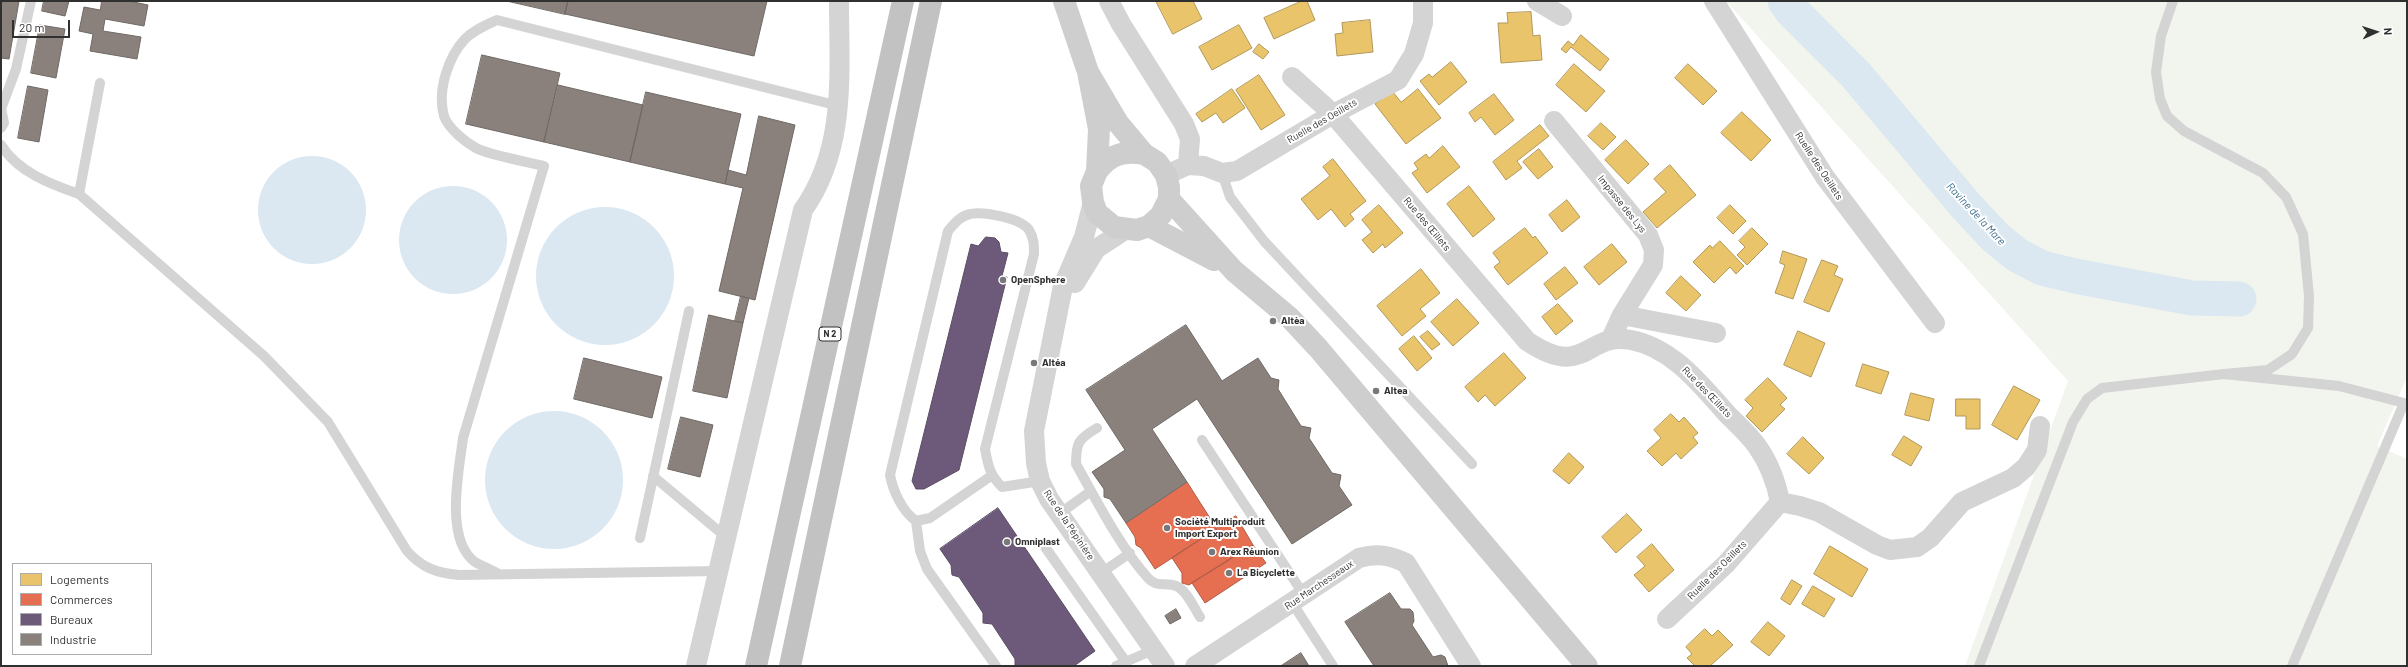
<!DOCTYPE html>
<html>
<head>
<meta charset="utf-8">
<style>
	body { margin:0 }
	#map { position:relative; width:2408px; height:667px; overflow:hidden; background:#fff; font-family:Barlow,sans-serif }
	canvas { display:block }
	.frame { position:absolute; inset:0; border:2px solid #303030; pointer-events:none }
	.legend { position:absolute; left:12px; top:563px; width:140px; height:92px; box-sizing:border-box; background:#fff; border:1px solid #acacac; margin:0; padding:5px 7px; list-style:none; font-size:12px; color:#303030 }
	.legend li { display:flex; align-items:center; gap:8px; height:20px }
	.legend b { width:20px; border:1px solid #acacac }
	.north { position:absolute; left:2356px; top:12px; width:40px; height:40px; -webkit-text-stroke:3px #fff; paint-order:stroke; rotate:87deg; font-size:11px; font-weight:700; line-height:16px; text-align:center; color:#303030 }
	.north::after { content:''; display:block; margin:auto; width:14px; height:18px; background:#303030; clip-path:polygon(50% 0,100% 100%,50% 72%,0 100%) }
	.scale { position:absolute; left:12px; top:20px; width:58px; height:18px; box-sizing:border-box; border:2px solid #303030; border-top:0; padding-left:5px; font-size:12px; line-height:14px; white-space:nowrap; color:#303030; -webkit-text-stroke:3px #fff; paint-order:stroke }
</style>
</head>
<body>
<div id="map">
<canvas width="2408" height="667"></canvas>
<div class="frame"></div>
<ul class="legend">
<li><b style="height:11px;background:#e9c46a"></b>Logements</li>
<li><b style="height:11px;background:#e76f51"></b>Commerces</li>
<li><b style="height:11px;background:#6d597a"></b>Bureaux</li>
<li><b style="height:11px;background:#8a817c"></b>Industrie</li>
</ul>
<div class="north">N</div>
<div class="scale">20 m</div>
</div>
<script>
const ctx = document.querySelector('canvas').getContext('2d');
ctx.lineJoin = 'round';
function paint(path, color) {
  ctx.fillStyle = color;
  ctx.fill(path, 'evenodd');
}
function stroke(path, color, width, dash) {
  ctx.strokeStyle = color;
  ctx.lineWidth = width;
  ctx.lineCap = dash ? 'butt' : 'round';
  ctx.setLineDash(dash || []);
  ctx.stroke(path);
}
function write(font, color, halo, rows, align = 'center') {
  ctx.font = font + ' Barlow,sans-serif';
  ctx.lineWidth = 4;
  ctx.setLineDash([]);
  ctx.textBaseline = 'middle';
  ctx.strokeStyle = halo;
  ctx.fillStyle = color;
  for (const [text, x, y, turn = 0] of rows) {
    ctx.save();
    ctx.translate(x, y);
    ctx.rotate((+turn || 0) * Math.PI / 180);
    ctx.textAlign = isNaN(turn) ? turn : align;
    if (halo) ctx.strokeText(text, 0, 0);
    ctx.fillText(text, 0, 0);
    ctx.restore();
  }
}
paint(new Path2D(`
	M 1726,1 L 2407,1 L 2407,377 L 2377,446 L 2407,459 L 2407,666 L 1965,666 L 2068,381 Z`), '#f1f5ed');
paint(new Path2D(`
	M258 210a54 54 0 1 1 108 0a54 54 0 1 1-108 0Z
	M399 240a54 54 0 1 1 108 0a54 54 0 1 1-108 0Z
	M536 276a69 69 0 1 1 138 0a69 69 0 1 1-138 0Z
	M485 480a69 69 0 1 1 138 0a69 69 0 1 1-138 0Z`), '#dbe8f1');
const homes = new Path2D(`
	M 1156,1 L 1193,1 L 1202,19 L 1173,34 Z
	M 1302,1 L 1307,1 L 1315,20 L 1274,39 L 1264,18 Z
	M 1531,12 L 1533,36 L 1540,35 L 1542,60 L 1501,63 L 1498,23 L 1508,23 L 1507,13 Z
	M 1370,20 L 1373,52 L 1337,56 L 1335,34 L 1343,33 L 1342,23 Z
	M 1239,25 L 1252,48 L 1212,70 L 1199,47 Z
	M 1581,35 L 1609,59 L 1600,71 L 1571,47 L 1566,53 L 1561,49 L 1568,41 L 1573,45 Z
	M 1259,44 L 1269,52 L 1263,59 L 1253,52 Z
	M 1451,62 L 1467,82 L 1439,105 L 1420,81 L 1429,74 L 1432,77 Z
	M 1574,64 L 1605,91 L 1586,112 L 1556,85 Z
	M 1688,64 L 1717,91 L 1703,105 L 1675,78 Z
	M 1259,75 L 1285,115 L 1261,130 L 1236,90 Z
	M 1232,89 L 1245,108 L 1223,123 L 1216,113 L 1202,122 L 1196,114 Z
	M 1418,89 L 1441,118 L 1406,144 L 1375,104 L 1392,91 L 1401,102 Z
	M 1494,94 L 1514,120 L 1495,135 L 1481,117 L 1475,122 L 1469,113 Z
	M 1742,112 L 1771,140 L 1751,161 L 1721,133 Z
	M 1601,123 L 1616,137 L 1603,150 L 1588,136 Z
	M 1540,125 L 1549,136 L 1517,161 L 1522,168 L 1506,180 L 1493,162 Z
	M 1626,140 L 1649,164 L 1628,184 L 1605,160 Z
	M 1443,146 L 1460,167 L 1427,193 L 1412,173 L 1418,169 L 1414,163 L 1426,154 L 1429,158 Z
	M 1539,149 L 1553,167 L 1538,179 L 1523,162 Z
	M 1333,159 L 1366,201 L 1350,214 L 1354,219 L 1345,227 L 1331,209 L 1318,220 L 1301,199 L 1330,176 L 1323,167 Z
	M 1670,165 L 1696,195 L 1657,228 L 1643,212 L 1666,192 L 1654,179 Z
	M 1469,186 L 1495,219 L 1473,237 L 1447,204 Z
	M 1567,200 L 1580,217 L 1562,232 L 1549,215 Z
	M 1379,205 L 1403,233 L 1385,248 L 1383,244 L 1373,253 L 1362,240 L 1372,232 L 1362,220 Z
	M 1730,205 L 1746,221 L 1733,234 L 1717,218 Z
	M 1525,228 L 1533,238 L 1535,236 L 1548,253 L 1508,285 L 1494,267 L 1500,262 L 1493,253 Z
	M 1752,228 L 1768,244 L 1747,265 L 1737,255 L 1745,247 L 1739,241 Z
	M 1720,241 L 1744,266 L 1736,274 L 1730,267 L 1714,283 L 1693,262 L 1710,245 L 1712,248 Z
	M 1612,244 L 1627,262 L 1599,285 L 1584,267 Z
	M 1783,251 L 1807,259 L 1793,299 L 1775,293 L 1785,265 L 1780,263 Z
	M 1822,260 L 1838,266 L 1834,275 L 1843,279 L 1829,312 L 1804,302 Z
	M 1565,267 L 1578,283 L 1556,300 L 1544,284 Z
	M 1421,269 L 1440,293 L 1420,309 L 1426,316 L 1402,336 L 1377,306 Z
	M 1681,276 L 1701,295 L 1686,311 L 1666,293 Z
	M 1457,299 L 1479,323 L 1453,346 L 1431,322 Z
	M 1558,304 L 1573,321 L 1556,335 L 1542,317 Z
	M 1428,331 L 1440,344 L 1432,350 L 1420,337 Z
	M 1798,331 L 1825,343 L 1811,377 L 1784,365 Z
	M 1414,336 L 1432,358 L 1417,371 L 1399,349 Z
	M 1504,353 L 1526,378 L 1495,406 L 1485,395 L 1478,402 L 1465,387 Z
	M 1863,364 L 1889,372 L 1881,394 L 1856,386 Z
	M 1768,378 L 1787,398 L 1780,405 L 1785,409 L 1762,432 L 1746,416 L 1753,408 L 1745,400 Z
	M 2014,386 L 2040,400 L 2017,440 L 1992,425 Z
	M 1911,393 L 1934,399 L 1929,421 L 1905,415 Z
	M 1956,399 L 1980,399 L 1980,429 L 1966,429 L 1966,416 L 1956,416 Z
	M 1671,414 L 1679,422 L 1684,417 L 1698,433 L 1693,437 L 1698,443 L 1681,459 L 1676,453 L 1662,466 L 1647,451 L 1661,438 L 1654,430 Z
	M 1904,436 L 1922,447 L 1911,466 L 1892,455 Z
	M 1803,437 L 1824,458 L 1809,474 L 1787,454 Z
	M 1569,453 L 1584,467 L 1569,484 L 1553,471 Z
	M 1627,514 L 1642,530 L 1616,553 L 1602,537 Z
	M 1652,544 L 1674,570 L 1649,592 L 1634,575 L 1645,566 L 1637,557 Z
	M 1830,546 L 1868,569 L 1852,597 L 1814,574 Z
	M 1792,580 L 1802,586 L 1790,605 L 1781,599 Z
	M 1813,586 L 1835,599 L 1824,617 L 1802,604 Z
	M 1768,622 L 1785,636 L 1769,656 L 1751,642 Z
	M 1705,629 L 1712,636 L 1718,630 L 1733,645 L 1710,666 L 1695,666 L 1687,658 L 1692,654 L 1686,647 Z`);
paint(homes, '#e9c46a');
stroke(homes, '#b29859', 1);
const shops = new Path2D(`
	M 1187,482 L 1217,529 L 1155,569 L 1141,548 L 1136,545 L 1135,537 L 1126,523 Z
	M 1236,516 L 1253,545 L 1189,585 L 1182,583 L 1182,573 L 1172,558 Z
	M 1253,545 L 1266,563 L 1205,603 L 1192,583 Z`);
paint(shops, '#e76f51');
stroke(shops, '#b05c47', 1);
const offices = new Path2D(`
	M 986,237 L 995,238 L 999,242 L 1001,252 L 1008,253 L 1002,276 L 1007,277 L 959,470 L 924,489 L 916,489 L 912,481 L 971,244 L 978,246 Z
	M 998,508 L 1095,651 L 1074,666 L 1015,666 L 1015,659 L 992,624 L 983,623 L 983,613 L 959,577 L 952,575 L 951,565 L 940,549 Z`);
paint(offices, '#6d597a');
stroke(offices, '#5b4d64', 1);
const industry = new Path2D(`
	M 1,1 L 19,1 L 9,59 L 1,58 Z
	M 44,1 L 69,1 L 65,16 L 42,11 Z
	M 102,1 L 129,1 L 148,5 L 144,26 L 105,19 L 103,31 L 141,37 L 137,59 L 90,51 L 93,34 L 79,31 L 84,7 L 100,10 Z
	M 507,1 L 568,1 L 565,14 Z
	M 568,1 L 767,1 L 754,56 L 565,14 Z
	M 40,25 L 65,29 L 56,78 L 31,73 Z
	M 482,55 L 560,73 L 544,142 L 466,124 Z
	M 558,85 L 643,105 L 630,162 L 544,142 Z
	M 28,86 L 48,90 L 39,142 L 18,138 Z
	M 646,92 L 741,114 L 725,184 L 630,162 Z
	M 759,116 L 795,125 L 755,300 L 719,291 L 743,188 L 725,184 L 728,170 L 746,175 Z
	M 741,296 L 749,298 L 743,323 L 735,321 Z
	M 709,315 L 743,323 L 727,398 L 693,391 Z
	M 1186,325 L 1222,381 L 1258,358 L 1271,378 L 1279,380 L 1278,389 L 1301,426 L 1311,428 L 1309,438 L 1332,473 L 1341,475 L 1339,486 L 1352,505 L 1292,544 L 1197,399 L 1152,429 L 1187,482 L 1126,523 L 1110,499 L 1104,497 L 1104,489 L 1092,472 L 1125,450 L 1086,390 Z
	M 584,358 L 662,377 L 652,418 L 574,399 Z
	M 681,417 L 713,425 L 700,477 L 668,469 Z
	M 1390,593 L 1401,609 L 1410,609 L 1413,612 L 1414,621 L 1412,625 L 1433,657 L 1441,655 L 1445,657 L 1448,666 L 1374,666 L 1345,622 Z
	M 1176,609 L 1181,618 L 1170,624 L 1165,616 Z
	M 1301,653 L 1309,666 L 1281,666 Z`);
paint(industry, '#8a817c');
stroke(industry, '#6f6965', 1);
stroke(new Path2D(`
	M 1785,1 L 1792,11 L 1856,75 L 1966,206 L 1996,238 L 2017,255 L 2042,268 L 2075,276 L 2192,298 L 2239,299`), '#dbe8f1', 35);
stroke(new Path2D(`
	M 2173,1 L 2161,36 L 2156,72 L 2160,99 L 2167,116 L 2184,131 L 2263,173 L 2286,197 L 2303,234 L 2309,296 L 2308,328 L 2292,354 L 2268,370 L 2224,374 L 2339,386 L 2404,403 L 2292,666
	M 100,83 L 79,194 L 264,356 L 328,422 L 407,551 C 422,568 437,573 459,575 L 719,571
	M 1,108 L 4,123 L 1,128
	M 1,109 L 16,69 L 31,1
	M 1,145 C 18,172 50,184 79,194
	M 1222,173 L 1230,197 L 1264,241 L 1472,464
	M 1097,428 C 1078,439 1076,443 1076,464 C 1097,501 1120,547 1148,578 C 1157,588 1166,582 1176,586 C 1187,590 1194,608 1200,617
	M 1202,440 L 1304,595
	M 653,476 L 727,538
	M 991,476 L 930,518 L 916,521 C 902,511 893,491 890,475 L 948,231 C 954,224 960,216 970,214 C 983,211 1021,218 1029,230 C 1034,238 1034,245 1034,254 L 985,449 C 988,466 990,475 1002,487 L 1040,481
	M 1059,514 L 1091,491
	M 916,521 L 920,551 L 927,569 L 996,666
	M 640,538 L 689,311
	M 1045,547 L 1126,662
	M 497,573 C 490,569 482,566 475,562 C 444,539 459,471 463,438 L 544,166 C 528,162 489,155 476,148 C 465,142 448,128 444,116 C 437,91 448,57 465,39 C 474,30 486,25 497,20 L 839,106
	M 1101,573 L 1130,553
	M 1293,604 L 1333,666
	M 1116,666 L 1153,650
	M 1979,666 L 2073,422 L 2087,399 L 2102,388 L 2224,374`), '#d4d4d4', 10);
stroke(new Path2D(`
	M 1109,1 L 1121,24 L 1184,124 L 1190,139 L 1188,165
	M 1537,1 L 1562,16
	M 1714,1 L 1825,177 L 1935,323
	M 1292,77 L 1333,114 L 1527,341 C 1586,381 1586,331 1631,340 C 1673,348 1701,385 1728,415 C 1738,425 1749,435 1757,446 C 1769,463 1776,481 1780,502 L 1800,506 L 1819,512 L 1877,545 L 1890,550 L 1917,547 L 1930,538 L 1962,502 L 2013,478 L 2026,467 L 2037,450 L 2040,426
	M 1554,121 L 1648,235 L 1654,250 L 1653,265 L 1622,315 L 1611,339
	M 1166,175 L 1188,165 L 1204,166 L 1222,173 L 1237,171 L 1333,114 L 1398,80 L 1414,54 L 1423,23 L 1423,1
	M 1093,202 L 1084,237 L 1063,286 L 1034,431 L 1036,463 L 1040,481 L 1049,499 L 1165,666
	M 1075,283 L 1096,249 L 1125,230
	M 1622,315 L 1716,333
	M 1667,619 L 1726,564 L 1780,502
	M 696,666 L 803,210 C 847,148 839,73 839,1
	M 1195,666 L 1359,558 C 1378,553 1389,555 1406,563 L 1471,666`), '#d4d4d4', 20);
stroke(new Path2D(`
	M 1064,1 L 1088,72 L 1099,129 L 1097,171 L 1091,186 L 1093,202 L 1097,213 L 1114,227 L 1137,230 L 1149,226 L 1161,215 L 1169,199 L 1169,187 L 1166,175 L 1157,162 L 1144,154 L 1118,123 L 1088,72
	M 1097,171 C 1110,155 1123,150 1144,154
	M 1169,199 L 1234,271 L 1290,318 L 1318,348 L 1587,666
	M 1149,226 L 1214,260`), '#cecece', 22);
stroke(new Path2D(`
	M 756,666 L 903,1
	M 790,666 L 931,1`), '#c2c2c2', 22);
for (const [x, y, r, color] of [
	[1003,280,4,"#787878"],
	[1273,321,4,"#787878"],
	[1034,363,4,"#787878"],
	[1376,391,4,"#787878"],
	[1167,528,4,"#787878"],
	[1007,542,4,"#787878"],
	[1212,552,4,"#787878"],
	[1229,573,4,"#787878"]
]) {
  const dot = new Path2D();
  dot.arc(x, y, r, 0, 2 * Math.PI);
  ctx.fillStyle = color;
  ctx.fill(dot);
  stroke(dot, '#fff', 1.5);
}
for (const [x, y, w] of [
	[830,334,22]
]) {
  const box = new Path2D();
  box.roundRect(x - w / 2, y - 7, w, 14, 3);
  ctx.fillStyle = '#fff';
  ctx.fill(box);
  stroke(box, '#303030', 1);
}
write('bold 9px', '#303030', null, [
	["N 2",830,334]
]);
write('10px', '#303030', '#fff', [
	["Ruelle des Oeillets",1322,121,-30],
	["Ruelle des Oeillets",1819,166,57],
	["Impasse des Lys",1622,204,51],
	["Rue des Œillets",1427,224,50],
	["Rue des Œillets",1707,392,46],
	["Rue de la Pépinière",1069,525,56],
	["Ruelle des Oeillets",1717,570,-45],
	["Rue Marchesseaux",1319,585,-34]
]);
write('bold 10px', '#303030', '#fff', [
	["OpenSphere",1011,280],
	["Altèa",1281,321],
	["Altéa",1042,363],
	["Altea",1384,391],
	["Société Multiproduit",1175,522],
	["Import Export",1175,534],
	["Omniplast",1015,542],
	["Arex Réunion",1220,552],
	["La Bicyclette",1237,573]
], 'left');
write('italic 11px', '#416f8e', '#fff', [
	["Ravine de la Mare",1976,214,47]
]);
</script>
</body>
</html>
